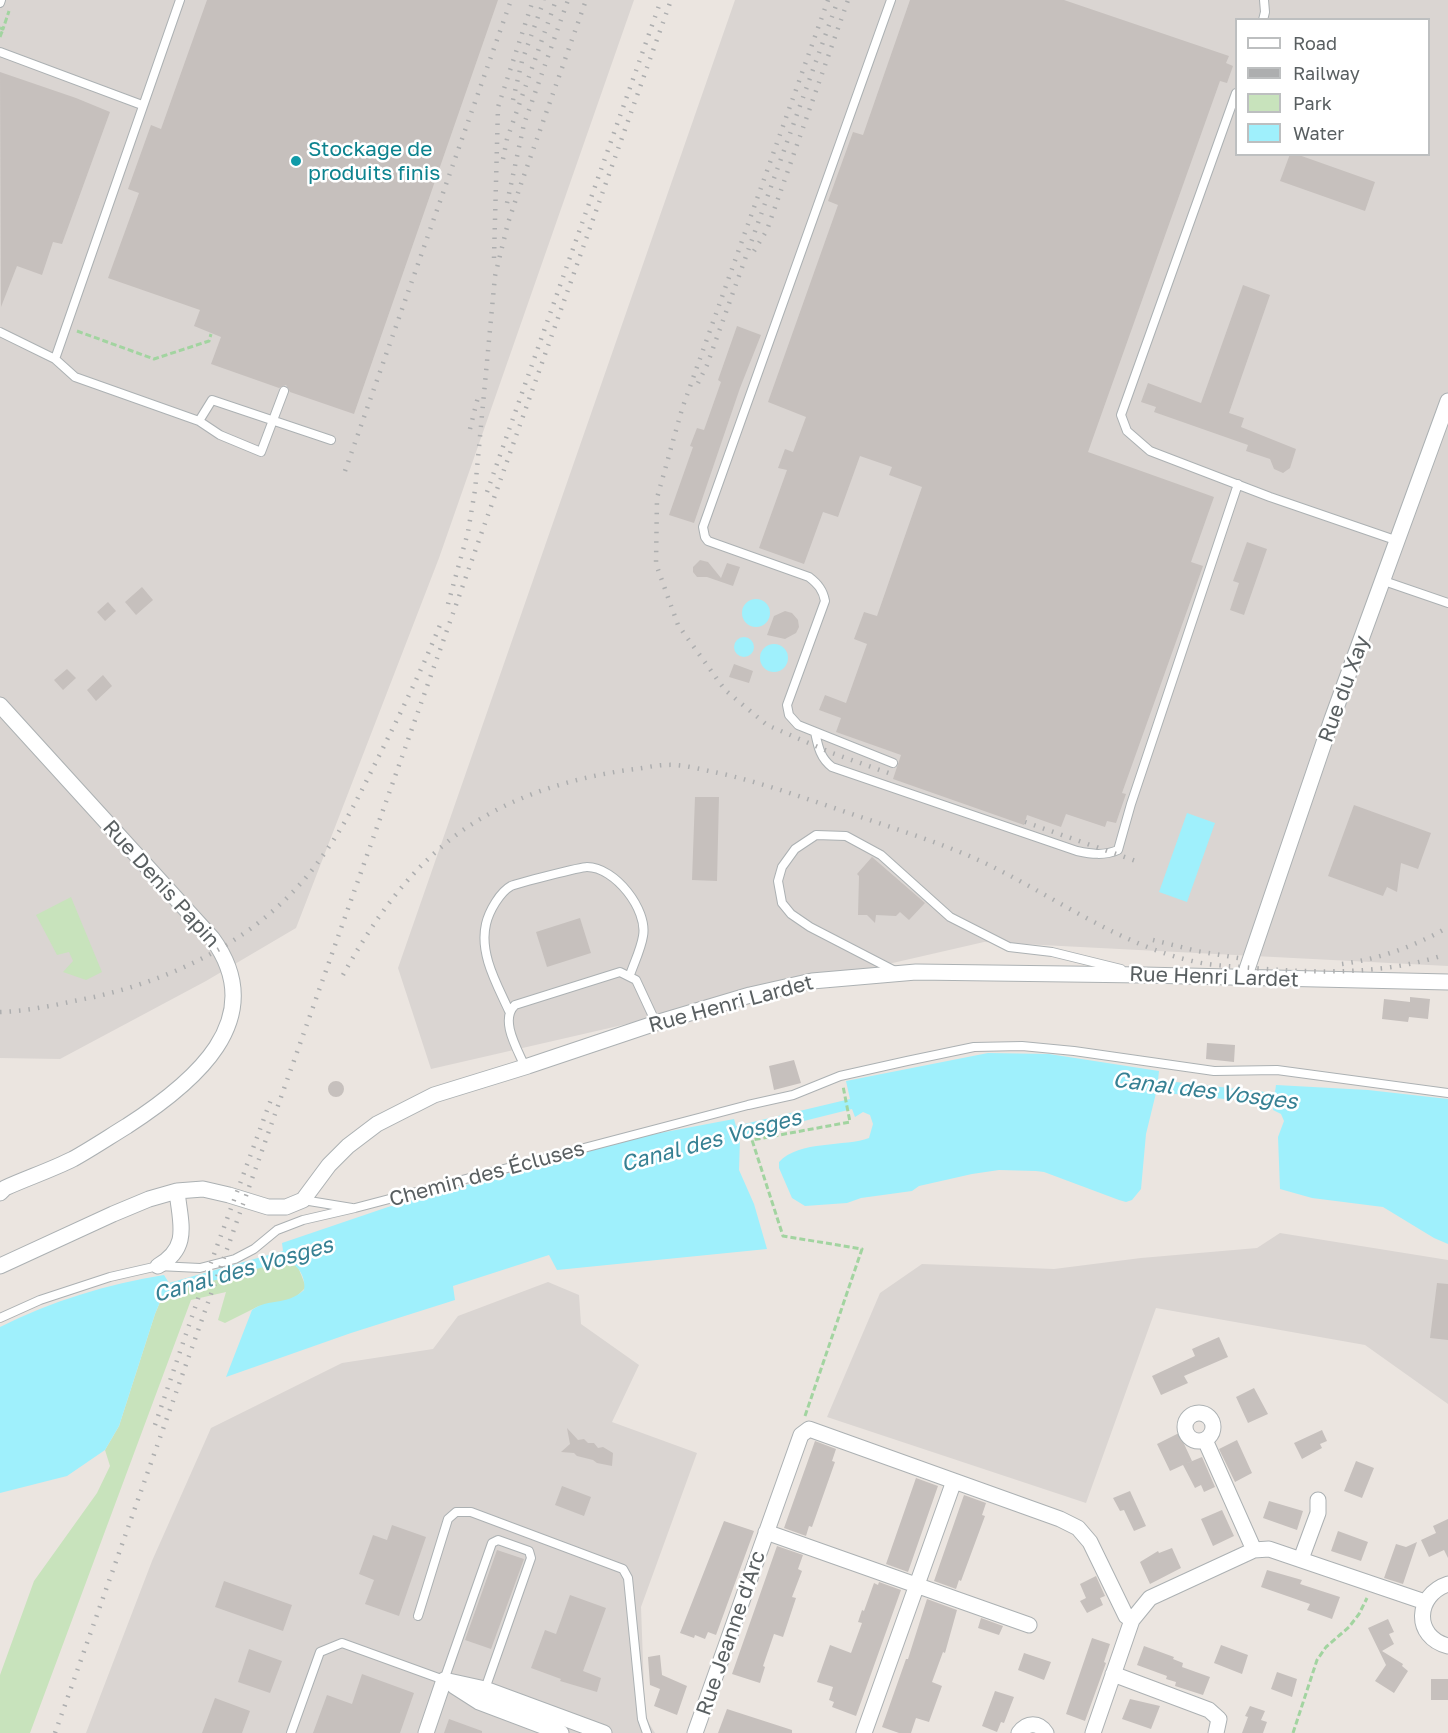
<!DOCTYPE html>
<html>
<head>
<meta charset="utf-8">
<style>
	body { margin:0 }
	#map { position:relative; width:1448px; height:1733px; overflow:hidden; background:#ebe5e0; font-family:"Golos Text",sans-serif }
	canvas { display:block }
	.legend { position:absolute; left:1235px; top:18px; width:195px; height:138px; box-sizing:border-box; background:#fff; border:2px solid #bdbfc0; margin:0; padding:8px 10px; list-style:none; font-size:18px; color:#595f61 }
	.legend li { display:flex; align-items:center; gap:12px; height:30px }
	.legend b { width:30px; border:2px solid #bdbfc0 }
</style>
</head>
<body>
<div id="map">
<canvas width="1448" height="1733"></canvas>
<ul class="legend">
<li><b style="height:8px;background:#fff"></b>Road</li>
<li><b style="height:8px;background:#adaeaf"></b>Railway</li>
<li><b style="height:16px;background:#c8e3bc"></b>Park</li>
<li><b style="height:16px;background:#9ff0fc"></b>Water</li>
</ul>
</div>
<script>
const ctx = document.querySelector('canvas').getContext('2d');
ctx.lineJoin = 'round';
function paint(path, color) {
  ctx.fillStyle = color;
  ctx.fill(path, 'evenodd');
}
function stroke(path, color, width, dash) {
  ctx.strokeStyle = color;
  ctx.lineWidth = width;
  ctx.lineCap = dash ? 'butt' : 'round';
  ctx.setLineDash(dash || []);
  ctx.stroke(path);
}
function write(font, color, halo, rows, align = 'center') {
  ctx.font = font + ' "Golos Text",sans-serif';
  ctx.lineWidth = 5;
  ctx.setLineDash([]);
  ctx.textBaseline = 'middle';
  ctx.strokeStyle = halo;
  ctx.fillStyle = color;
  for (const [text, x, y, turn = 0] of rows) {
    ctx.save();
    ctx.translate(x, y);
    ctx.rotate((+turn || 0) * Math.PI / 180);
    ctx.textAlign = isNaN(turn) ? turn : align;
    if (halo) ctx.strokeText(text, 0, 0);
    ctx.fillText(text, 0, 0);
    ctx.restore();
  }
}
paint(new Path2D(`
	M 0,0 L 634,0 L 439,558 L 296,928 L 206,981 L 60,1059 L 0,1058 Z
	M 735,0 L 1448,0 L 1448,966 L 984,942 L 431,1069 L 398,968 ZM 1236,20 L 1428,20 L 1428,154 L 1236,154 Z
	M 1280,1233 L 1448,1260 L 1448,1404 L 1365,1345 L 1156,1308 L 1086,1503 L 827,1417 L 880,1293 L 922,1264 L 1054,1269 L 1141,1258 L 1257,1248 Z
	M 548,1282 L 579,1295 L 581,1324 L 639,1365 L 612,1422 L 697,1453 L 641,1607 L 645,1717 L 655,1733 L 86,1733 L 152,1561 L 211,1428 L 342,1363 L 433,1349 L 458,1316 Z`), '#dad5d2');
paint(new Path2D(`
	M 71,897 L 102,972 L 86,980 L 63,972 L 73,961 L 69,952 L 57,955 L 36,915 Z
	M 286,1260 L 289,1266 L 294,1265 L 298,1267 L 306,1287 L 294,1299 L 259,1306 L 225,1323 L 218,1320 L 226,1292 L 191,1300 L 30,1733 L 0,1733 L 0,1675 L 34,1581 L 97,1493 L 110,1466 L 105,1450 L 119,1426 L 155,1314 L 162,1297 L 171,1292 Z`), '#c8e3bc');
paint(new Path2D(`
	M742 613a14 14 0 1 1 28 0a14 14 0 1 1-28 0Z
	M734 647a10 10 0 1 1 20 0a10 10 0 1 1-20 0Z
	M760 658a14 14 0 1 1 28 0a14 14 0 1 1-28 0Z
	M 1187,813 L 1215,823 L 1187,902 L 1159,892 Z
	M 988,1053 L 1049,1054 L 1159,1071 L 1158,1080 L 1265,1092 L 1275,1092 L 1276,1085 L 1368,1090 L 1448,1099 L 1448,1244 L 1434,1238 L 1383,1207 L 1312,1198 L 1280,1189 L 1278,1137 L 1284,1121 L 1281,1114 L 1273,1110 L 1273,1104 L 1166,1093 L 1156,1093 L 1146,1134 L 1141,1189 L 1132,1200 L 1126,1202 L 1119,1200 L 1044,1172 L 1036,1171 L 999,1170 L 972,1174 L 919,1186 L 912,1191 L 861,1198 L 847,1203 L 805,1206 L 792,1198 L 779,1168 L 779,1162 C 799,1140 846,1147 869,1138 L 873,1124 L 870,1115 L 863,1112 L 855,1117 L 852,1109 L 740,1137 L 739,1170 L 754,1204 L 767,1249 L 557,1270 L 549,1255 L 453,1286 L 455,1300 L 351,1333 L 226,1377 L 252,1310 C 271,1297 284,1307 304,1290 C 306,1282 301,1269 294,1265 L 289,1266 L 286,1261 L 171,1292 L 162,1297 L 155,1314 L 119,1426 L 105,1450 L 67,1476 L 0,1493 L 0,1327 C 51,1301 108,1284 164,1275 L 169,1283 L 272,1254 L 283,1251 L 282,1243 L 388,1207 L 573,1155 L 644,1136 L 734,1119 L 736,1126 L 850,1099 L 846,1081 Z`), '#9ff0fc');
paint(new Path2D(`
	M 207,0 L 498,0 L 354,414 L 290,392 L 286,385 L 279,388 L 211,364 L 221,337 L 194,326 L 200,310 L 108,278 L 139,193 L 128,189 L 151,125 L 161,129 Z
	M 910,0 L 1064,0 L 1229,56 L 1226,63 L 1233,66 L 1227,83 L 1220,81 L 1088,452 L 1214,497 L 1191,562 L 1203,566 L 1122,793 L 1126,794 L 1116,823 L 1107,821 L 1105,827 L 1066,814 L 1061,827 L 1027,815 L 1024,825 L 893,779 L 901,755 L 836,732 L 841,718 L 819,710 L 825,695 L 846,703 L 867,644 L 854,639 L 864,612 L 877,616 L 922,487 L 889,475 L 892,467 L 860,456 L 838,517 L 823,512 L 804,564 L 759,548 L 787,470 L 778,468 L 785,449 L 793,452 L 806,417 L 768,402 L 838,205 L 828,201 L 853,132 L 863,135 Z
	M 0,72 L 76,98 L 110,112 L 62,244 L 53,242 L 42,275 L 17,266 L 1,307 Z
	M 1290,154 L 1296,154 L 1375,182 L 1365,211 L 1280,181 Z
	M 1243,285 L 1270,295 L 1229,413 L 1244,418 L 1241,427 L 1296,449 L 1290,468 L 1283,473 L 1274,469 L 1270,459 L 1246,451 L 1248,445 L 1154,412 L 1156,407 L 1141,402 L 1148,383 L 1201,403 Z
	M 737,326 L 761,335 L 740,388 L 694,523 L 669,515 L 693,447 L 690,446 L 697,428 L 704,430 L 721,382 L 718,380 Z
	M 1247,542 L 1267,549 L 1244,615 L 1230,610 L 1239,583 L 1233,581 Z
	M 700,560 L 708,562 L 721,578 L 727,563 L 740,567 L 733,586 L 707,577 L 697,577 L 693,572 L 693,567 Z
	M 142,587 L 153,600 L 136,615 L 125,602 Z
	M 108,602 L 116,611 L 105,621 L 97,612 Z
	M 785,611 L 792,613 L 798,620 L 799,627 L 796,633 L 785,639 L 767,635 L 774,616 Z
	M 734,664 L 753,671 L 749,683 L 729,677 Z
	M 67,669 L 76,678 L 63,690 L 54,680 Z
	M 103,675 L 112,686 L 96,701 L 87,690 Z
	M 695,797 L 719,797 L 717,881 L 692,880 Z
	M 1354,805 L 1431,833 L 1418,869 L 1401,863 L 1397,892 L 1387,887 L 1383,896 L 1328,876 Z
	M 872,857 L 925,903 L 909,920 L 900,912 L 896,916 L 876,915 L 875,923 L 867,915 L 858,915 L 859,876 L 857,874 Z
	M 580,918 L 591,953 L 547,967 L 536,932 Z
	M 1410,997 L 1430,999 L 1428,1019 L 1409,1017 L 1408,1022 L 1382,1019 L 1384,999 L 1410,1002 Z
	M 1207,1043 L 1235,1045 L 1234,1062 L 1206,1059 Z
	M 794,1060 L 801,1083 L 774,1090 L 769,1066 Z
	M328 1089a8 8 0 1 1 16 0a8 8 0 1 1-16 0Z
	M 1437,1283 L 1448,1284 L 1448,1340 L 1430,1338 Z
	M 1219,1337 L 1228,1357 L 1184,1376 L 1188,1383 L 1161,1395 L 1152,1376 L 1195,1356 L 1192,1349 Z
	M 1254,1388 L 1268,1414 L 1248,1423 L 1236,1397 Z
	M 567,1428 L 578,1440 L 584,1439 L 588,1443 L 594,1443 L 598,1448 L 603,1447 L 613,1453 L 612,1466 L 597,1463 L 593,1460 L 577,1456 L 574,1453 L 561,1452 L 570,1444 Z
	M 1322,1430 L 1327,1441 L 1320,1444 L 1322,1448 L 1302,1459 L 1294,1443 Z
	M 1179,1433 L 1192,1461 L 1185,1464 L 1202,1457 L 1215,1487 L 1204,1492 L 1201,1485 L 1195,1488 L 1183,1465 L 1170,1471 L 1157,1444 Z
	M 1237,1440 L 1252,1473 L 1235,1482 L 1219,1449 Z
	M 815,1441 L 836,1449 L 832,1461 L 835,1462 L 812,1527 L 809,1526 L 806,1536 L 784,1528 Z
	M 1356,1461 L 1374,1468 L 1362,1498 L 1344,1491 Z
	M 916,1478 L 938,1486 L 908,1572 L 886,1564 Z
	M 562,1486 L 591,1497 L 584,1516 L 555,1505 Z
	M 1130,1491 L 1146,1526 L 1134,1531 L 1124,1510 L 1120,1511 L 1113,1498 Z
	M 964,1495 L 986,1503 L 982,1515 L 985,1516 L 961,1581 L 959,1580 L 956,1589 L 934,1581 Z
	M 1269,1501 L 1303,1511 L 1297,1530 L 1263,1518 Z
	M 1222,1510 L 1234,1536 L 1213,1546 L 1201,1519 Z
	M 1448,1519 L 1448,1558 L 1444,1550 L 1429,1557 L 1421,1540 L 1436,1533 L 1433,1526 Z
	M 724,1521 L 754,1531 L 716,1635 L 708,1632 L 705,1639 L 695,1635 L 694,1638 L 680,1633 Z
	M 392,1525 L 426,1537 L 399,1616 L 365,1604 L 374,1580 L 359,1574 L 373,1535 L 387,1540 Z
	M 1338,1531 L 1368,1542 L 1361,1561 L 1331,1551 Z
	M 1417,1542 L 1403,1584 L 1384,1578 L 1396,1544 L 1406,1547 Z
	M 777,1546 L 803,1555 L 798,1569 L 802,1571 L 792,1597 L 796,1598 L 783,1637 L 774,1634 L 763,1666 L 765,1667 L 760,1683 L 732,1674 Z
	M 1172,1548 L 1181,1568 L 1150,1584 L 1140,1562 L 1158,1551 L 1159,1553 Z
	M 497,1550 L 524,1559 L 491,1649 L 465,1640 Z
	M 1267,1570 L 1302,1580 L 1300,1584 L 1340,1597 L 1332,1619 L 1307,1610 L 1310,1604 L 1261,1587 Z
	M 1096,1576 L 1105,1596 L 1100,1598 L 1103,1605 L 1087,1613 L 1080,1601 L 1086,1598 L 1080,1584 Z
	M 224,1581 L 292,1605 L 283,1631 L 215,1607 Z
	M 879,1582 L 901,1590 L 856,1716 L 832,1707 L 834,1702 L 829,1700 L 833,1687 L 817,1682 L 830,1645 L 851,1653 L 862,1623 L 858,1622 L 862,1610 L 864,1611 L 874,1583 L 878,1585 Z
	M 570,1595 L 606,1608 L 583,1671 L 601,1678 L 597,1692 L 560,1681 L 561,1679 L 531,1668 L 545,1630 L 556,1634 Z
	M 927,1599 L 957,1610 L 945,1653 L 943,1652 L 932,1682 L 942,1686 L 929,1722 L 916,1718 L 911,1733 L 899,1733 L 882,1727 L 906,1659 L 908,1659 Z
	M 981,1618 L 1003,1626 L 999,1635 L 978,1628 Z
	M 1388,1619 L 1394,1632 L 1389,1634 L 1394,1644 L 1382,1651 L 1403,1664 L 1402,1666 L 1408,1671 L 1394,1693 L 1375,1681 L 1386,1665 L 1368,1628 Z
	M 1092,1638 L 1110,1644 L 1104,1662 L 1106,1663 L 1085,1721 L 1066,1714 Z
	M 1221,1645 L 1248,1655 L 1242,1674 L 1214,1663 Z
	M 1144,1646 L 1174,1657 L 1173,1659 L 1183,1663 L 1182,1667 L 1210,1677 L 1203,1695 L 1175,1686 L 1176,1682 L 1166,1679 L 1167,1676 L 1137,1665 Z
	M 249,1649 L 282,1661 L 270,1693 L 238,1682 Z
	M 1024,1653 L 1051,1662 L 1044,1680 L 1018,1670 Z
	M 660,1655 L 662,1675 L 687,1686 L 677,1715 L 654,1706 L 660,1689 L 650,1685 L 648,1657 Z
	M 1277,1672 L 1297,1679 L 1292,1697 L 1271,1689 Z
	M 362,1674 L 414,1693 L 400,1733 L 313,1733 L 327,1695 L 352,1704 Z
	M 1431,1679 L 1448,1679 L 1448,1700 L 1431,1700 Z
	M 995,1691 L 1014,1697 L 1004,1723 L 1001,1722 L 997,1732 L 982,1726 Z
	M 215,1698 L 250,1711 L 242,1733 L 202,1733 Z
	M 1130,1699 L 1160,1706 L 1151,1729 L 1122,1719 Z
	M 1250,1706 L 1265,1711 L 1261,1720 L 1267,1722 L 1263,1733 L 1242,1733 L 1248,1717 L 1245,1716 Z
	M 727,1709 L 792,1730 L 792,1733 L 718,1733 Z
	M 449,1719 L 482,1731 L 482,1733 L 444,1733 Z`), '#c6c0bd');
const service = new Path2D(`
	M 891,0 L 703,527 L 705,537 L 708,541 L 809,577 C 818,584 823,590 825,601 L 787,705 L 789,715 L 798,725 L 893,763
	M 0,3 L 1,0
	M 1263,20 L 1265,12 L 1264,0
	M 0,52 L 142,105
	M 1236,93 L 1121,415 L 1127,431 L 1150,451 L 1270,497 L 1398,541
	M 0,332 L 55,359 L 75,377 L 199,421 L 220,435 L 261,452 L 284,391
	M 55,359 L 180,0
	M 199,421 L 212,400 L 331,440
	M 1384,581 L 1448,603
	M 815,732 C 818,746 820,758 832,767 L 1077,851 C 1091,854 1104,856 1118,850 L 1131,804 L 1238,484
	M 897,972 L 810,927 L 791,914 L 782,903 L 778,881 L 782,867 L 795,849 L 816,835 L 846,836 L 881,855 L 950,917 L 1009,947 L 1052,952 L 1121,969
	M 509,1011 C 497,984 479,954 486,924 C 489,911 500,892 511,886 C 518,883 581,867 587,867 C 615,867 648,910 643,936 C 641,949 634,963 630,975
	M 525,1067 C 518,1050 499,1020 515,1005 L 620,972 L 636,980 L 656,1023
	M 303,1200 L 352,1208
	M 0,1318 L 40,1300 L 110,1277 L 158,1266 L 200,1268 L 235,1259 L 254,1249 L 277,1230 L 303,1220 L 355,1208 L 748,1105 L 793,1095 L 840,1076 L 907,1061 L 974,1047 L 1022,1046 L 1074,1051 L 1214,1071 L 1277,1070 L 1448,1093
	M 418,1616 L 448,1519 L 456,1512 L 471,1512 L 623,1569 L 628,1578 L 642,1719 L 647,1733
	M 291,1733 L 320,1652 L 342,1643 L 444,1680 L 492,1543 L 498,1540 L 529,1551 L 531,1558 L 485,1689`);
const minor = new Path2D(`
	M 0,705 L 212,938 C 272,1020 192,1084 127,1126 C 109,1137 91,1149 73,1159 C 51,1170 27,1178 5,1188 L 0,1193
	M 1244,978 L 1332,719 L 1448,401
	M 0,1266 L 113,1214 L 149,1199 L 177,1191 L 203,1189 L 229,1195 L 268,1207 L 286,1207 L 303,1200 L 329,1165 L 348,1146 L 377,1124 L 434,1095 L 528,1066 L 656,1023 L 750,995 L 812,981 L 916,972 L 1143,975 L 1448,982
	M 158,1266 C 191,1247 180,1223 177,1191
	M1185 1427a14 14 0 1 1 28 0a14 14 0 1 1-28 0Z
	M 1205,1440 L 1254,1550
	M 954,1481 L 1060,1519 L 1078,1528 L 1090,1542 L 1126,1616 L 1132,1620
	M 766,1532 L 1029,1625
	M 1301,1559 L 1318,1513 L 1318,1500
	M 1448,1584 C 1415,1595 1413,1637 1448,1646
	M 1113,1674 L 1209,1710 L 1219,1719 L 1216,1733
	M 444,1680 L 485,1689 L 604,1733
	M 454,1686 L 479,1702 L 561,1733
	M 426,1733 L 444,1680
	M 695,1733 L 801,1435 L 809,1429 L 954,1481 L 864,1733
	M 1019,1733 C 1027,1722 1039,1722 1046,1733
	M 1093,1733 L 1132,1620 L 1150,1598 L 1254,1550 L 1269,1549 L 1425,1602`);
stroke(service, '#acb1b3', 10);
stroke(minor, '#acb1b3', 17);
stroke(new Path2D(`
	M 0,28 L 3,29 L 9,11
	M 0,37 L 3,29
	M 77,331 L 154,359 L 209,341 L 211,334
	M 805,1416 L 862,1249 L 783,1236 L 752,1140 L 850,1122 L 843,1086
	M 1293,1733 L 1317,1660 L 1326,1647 L 1349,1627 L 1359,1614 L 1367,1598`), '#a2d4a0', 3, [6, 3]);
stroke(service, '#fff', 8);
stroke(minor, '#fff', 15);
stroke(new Path2D(`
	M 828,0 L 682,409 L 657,498 L 656,564 L 678,625 L 725,690 L 767,725 L 832,753 L 894,775
	M 513,100 L 522,61 L 544,0
	M 503,159 L 507,139 L 556,0
	M 507,203 L 524,124 L 568,0
	M 754,251 L 767,230 L 848,0
	M 494,258 L 498,107 L 533,0
	M 698,383 L 707,365 L 838,0
	M 470,429 L 478,397
	M 345,471 L 511,0
	M 487,492 L 661,0
	M 448,604 L 468,532 L 475,490 L 495,276 L 508,223 L 521,184 L 586,0
	M 1025,822 L 1136,861
	M 1153,940 L 1197,951 L 1244,959
	M 1342,964 C 1379,959 1416,946 1448,927
	M 343,975 C 369,928 399,884 439,849 C 493,801 566,778 635,769 C 645,768 656,765 666,765 C 682,764 699,769 714,772 C 761,782 804,798 849,813 C 895,829 943,843 987,864 C 1055,897 1118,944 1192,961 C 1212,966 1232,966 1253,968 C 1316,973 1380,975 1441,956
	M 0,1012 C 32,1011 63,1003 94,997 C 186,976 272,931 326,851 C 349,819 365,783 383,748 C 403,708 423,667 440,625
	M 155,1425 L 202,1287 L 273,1094
	M 55,1733 L 671,0`), '#adaeaf', 4.5, [1.5, 8]);
for (const [x, y, r, color] of [
	[296,161,6,"#0f9aa8"]
]) {
  const dot = new Path2D();
  dot.arc(x, y, r, 0, 2 * Math.PI);
  ctx.fillStyle = color;
  ctx.fill(dot);
  stroke(dot, '#fff', 2);
}
write('21px', '#0d838f', '#fff', [
	["Stockage de",308,149],
	["produits finis",308,173]
], 'left');
write('21px', '#595f61', '#fff', [
	["Rue du Xay",1344,689,-70],
	["Rue Denis Papin",161,884,48],
	["Rue Henri Lardet",1214,977,2],
	["Rue Henri Lardet",731,1004,-15],
	["Chemin des Écluses",487,1174,-15],
	["Rue Jeanne d'Arc",731,1633,-71]
]);
write('italic 22px', '#368093', '#fff', [
	["Canal des Vosges",1205,1091,7],
	["Canal des Vosges",711,1141,-15],
	["Canal des Vosges",243,1270,-16]
]);
</script>
</body>
</html>
